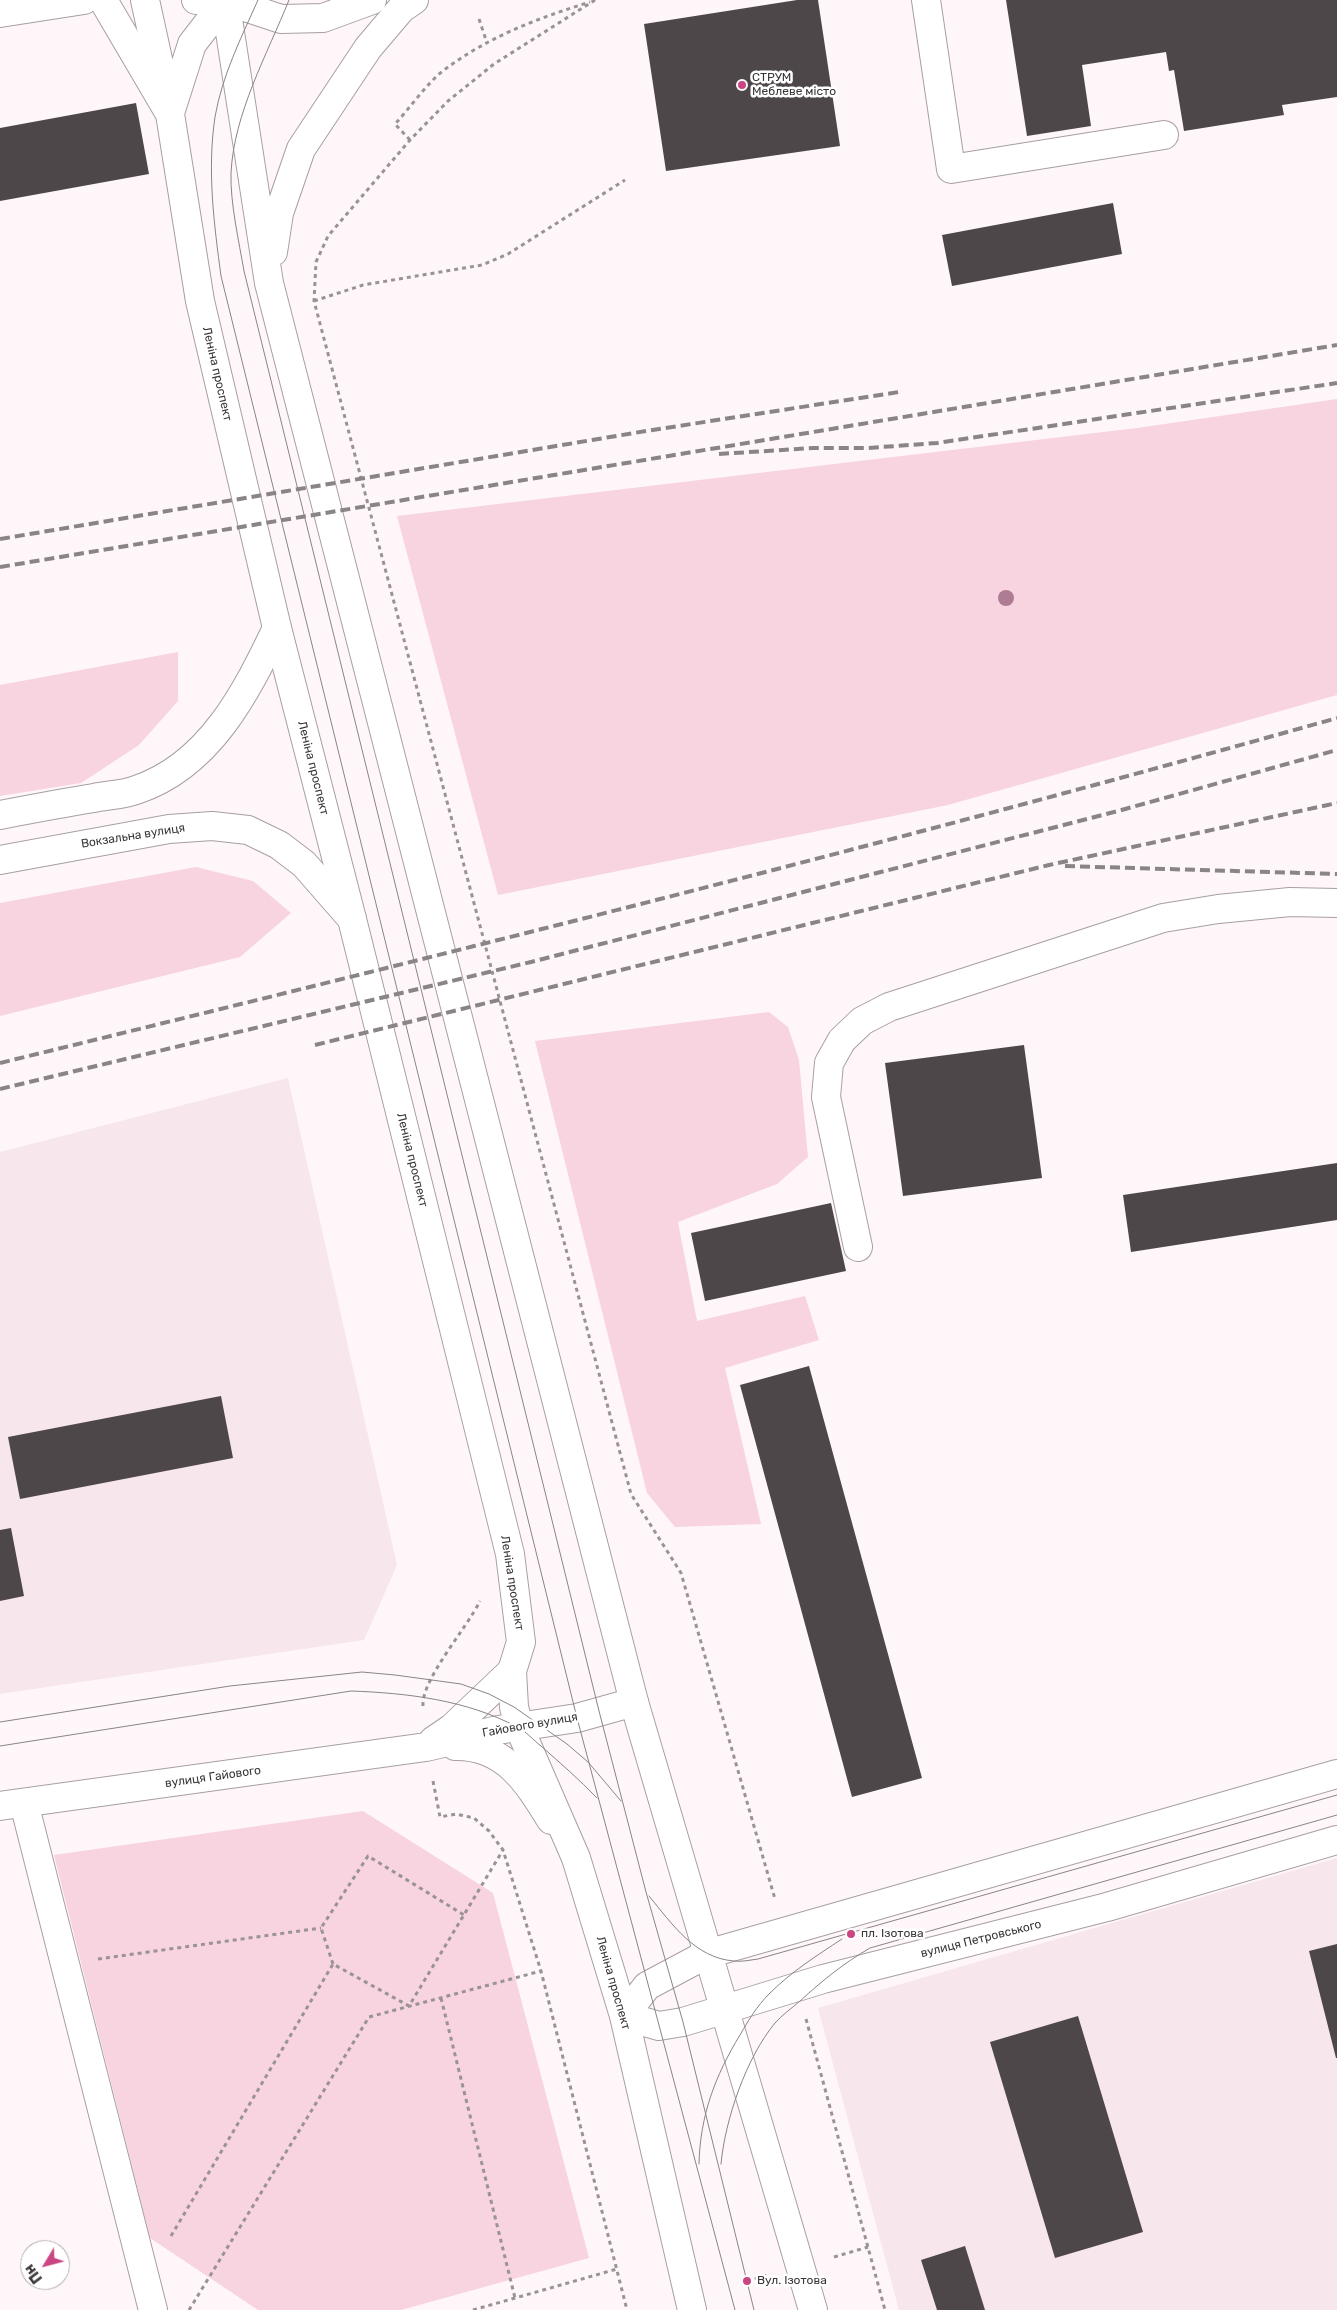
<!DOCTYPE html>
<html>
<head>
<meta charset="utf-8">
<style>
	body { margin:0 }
	#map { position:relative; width:1337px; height:2310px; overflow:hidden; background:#fff6f9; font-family:Rubik,sans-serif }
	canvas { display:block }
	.north { position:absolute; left:20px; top:2240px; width:50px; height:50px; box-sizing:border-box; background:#fff; border:1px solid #b0afaf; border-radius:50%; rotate:233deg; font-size:14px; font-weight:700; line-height:20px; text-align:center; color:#393637 }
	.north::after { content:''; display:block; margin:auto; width:18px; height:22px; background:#cc4583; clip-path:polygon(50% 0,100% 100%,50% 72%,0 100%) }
</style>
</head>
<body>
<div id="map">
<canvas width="1337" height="2310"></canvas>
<div class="north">Пн</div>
</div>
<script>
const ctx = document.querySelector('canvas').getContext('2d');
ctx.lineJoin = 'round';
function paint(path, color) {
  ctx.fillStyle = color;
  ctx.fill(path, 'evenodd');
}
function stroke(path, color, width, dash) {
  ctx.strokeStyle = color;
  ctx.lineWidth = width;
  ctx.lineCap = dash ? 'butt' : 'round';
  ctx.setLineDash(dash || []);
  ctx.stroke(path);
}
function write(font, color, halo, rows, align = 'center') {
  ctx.font = font + ' Rubik,sans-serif';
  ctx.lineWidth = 5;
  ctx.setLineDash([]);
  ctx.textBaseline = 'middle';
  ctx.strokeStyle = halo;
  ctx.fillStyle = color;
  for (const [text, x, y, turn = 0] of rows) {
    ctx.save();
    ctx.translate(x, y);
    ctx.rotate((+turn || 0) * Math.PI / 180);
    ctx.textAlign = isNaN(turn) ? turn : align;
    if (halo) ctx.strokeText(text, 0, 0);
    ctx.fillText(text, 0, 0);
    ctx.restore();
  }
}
paint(new Path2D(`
	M 288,1078 L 397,1565 L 364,1640 L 0,1694 L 0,1152 Z
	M 1337,1858 L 1337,2310 L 899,2310 L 818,2008 Z`), '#f7e6ec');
paint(new Path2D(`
	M 1337,399 L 1337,695 L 948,805 L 498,895 L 397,516 L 1137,428 Z
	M 178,652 L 178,701 L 139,745 L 81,783 L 0,796 L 0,685 Z
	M 196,867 L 253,881 L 291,913 L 240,957 L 0,1016 L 0,903 Z
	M 769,1012 L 788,1027 L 799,1060 L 808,1157 L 777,1184 L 678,1222 L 697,1321 L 805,1296 L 819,1340 L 725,1368 L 761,1524 L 675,1527 L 647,1493 L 535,1041 Z
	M 363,1811 L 493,1893 L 589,2258 L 401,2310 L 258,2310 L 150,2238 L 54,1855 Z`), '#f8d3e0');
paint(new Path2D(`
	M 797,0 L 818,0 L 840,146 L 666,171 L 644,24 Z
	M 1006,0 L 1337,0 L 1337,97 L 1282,105 L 1284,115 L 1184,131 L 1174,70 L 1169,71 L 1166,52 L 1082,65 L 1091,126 L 1027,136 Z
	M 136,103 L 149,174 L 0,201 L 0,128 Z
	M 1113,203 L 1122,254 L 952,286 L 942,235 Z
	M 1024,1045 L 1042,1178 L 903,1196 L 885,1063 Z
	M 1337,1163 L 1337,1220 L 1131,1252 L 1123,1195 Z
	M 831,1203 L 846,1271 L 705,1301 L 691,1233 Z
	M 809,1366 L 922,1778 L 852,1797 L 740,1385 Z
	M 221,1396 L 233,1458 L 20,1499 L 8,1437 Z
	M 11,1528 L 24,1596 L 0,1601 L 0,1530 Z
	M 1337,1944 L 1337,2058 L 1336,2058 L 1309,1951 Z
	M 1078,2016 L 1143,2232 L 1055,2258 L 990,2042 Z
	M 965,2246 L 985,2310 L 937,2310 L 921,2260 Z`), '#4e4749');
const minor = new Path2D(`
	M 103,0 L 167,109
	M 196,0 L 226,0
	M 926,0 L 951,169 L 1164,135
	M 0,13 L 84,0
	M 0,815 C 31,809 63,803 94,798 C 108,795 123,795 136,790 C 209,766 246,693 277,628
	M 0,860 L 169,829 L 212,826 L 248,830 L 279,845 L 304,864 L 352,919
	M 858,1247 L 826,1097 L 829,1063 L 842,1040 L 862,1021 L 889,1007 L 1163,918 L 1218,909 L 1290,902 L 1337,903
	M 433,1741 L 452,1728 L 512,1671
	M 455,1746 C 505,1745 527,1781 551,1820
	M 24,1803 L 153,2310
	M 0,1806 L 426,1747 L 498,1730 L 577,1718 L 634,1702`);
const major = new Path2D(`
	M 145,0 L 170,114 L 200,301 L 277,628 L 352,919 L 510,1554 L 521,1642 L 512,1671 L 514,1707 L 519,1727 L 576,1858 L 624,2016 L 692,2310
	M 224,0 L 281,19 L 323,18 L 372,0
	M 225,0 L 269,283 L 634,1702 L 813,2310
	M 170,113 L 192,44 L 226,0
	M 273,252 L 279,213 L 301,149 L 368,48 L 401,9 L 414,0
	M 624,2016 L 647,1986 L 707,1954 L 1337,1774
	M 624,2016 L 659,2026 L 683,2022 L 823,1979 L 1107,1907 L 1337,1840`);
stroke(minor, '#a79fa2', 30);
stroke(major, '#a79fa2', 30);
stroke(new Path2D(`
	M 595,0 L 494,64 L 448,101 L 410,140 L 328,236 L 316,262 L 314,301 L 631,1494 L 681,1573 L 775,1899
	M 479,19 L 487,43
	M 410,140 L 395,124 C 410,108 427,83 444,70 C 488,37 538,18 590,2
	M 314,301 L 363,285 L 482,265 L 508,254 L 625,180
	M 423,1706 C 421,1680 467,1628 480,1601
	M 433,1781 L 440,1817 L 456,1814 L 474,1818 L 489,1831 L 503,1850 L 541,1971 L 627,2310
	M 98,1959 L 321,1928
	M 333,1964 L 321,1928 L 368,1856 L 464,1915
	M 441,1998 L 515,2298
	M 806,2019 L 885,2310
	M 171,2236 L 333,1964 L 409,2006 L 503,1850
	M 834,2257 L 868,2247
	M 747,2281 L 768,2275
	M 189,2310 L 369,2017 L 541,1971
	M 473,2310 L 617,2269`), '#999395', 3, [4, 4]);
stroke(minor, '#fff', 28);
stroke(major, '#fff', 28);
stroke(new Path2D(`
	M 258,0 C 241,38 222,76 215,117 C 207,170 214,224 221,276 L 577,1718 L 735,2310
	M 289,0 C 267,55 234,113 231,173 C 230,202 239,242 244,271 L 599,1711 L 646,1892 L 683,2022 L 754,2310
	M 0,1722 L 230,1686 L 362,1672 L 395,1675 L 461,1684 L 489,1694 L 514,1707 L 567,1744 L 588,1762 L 621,1801
	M 0,1746 L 351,1691 C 407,1693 467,1700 517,1727 C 526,1731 533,1740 541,1746 C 560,1763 579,1779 597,1798
	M 649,1896 C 672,1924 695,1958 734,1961 C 742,1962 750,1960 758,1959 L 1337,1795
	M 699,2164 C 700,2116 715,2076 740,2035 C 748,2021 757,2006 769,1994 C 791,1972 816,1956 842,1939
	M 721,2164 C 725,2120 746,2058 775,2023 C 782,2015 792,2008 800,2001 C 823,1980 844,1963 870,1948 L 1337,1815`), '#898486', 1);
stroke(new Path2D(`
	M 719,454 L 813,448 L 868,448 L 937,443 L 1337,383
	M 0,539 L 646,431 L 899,392
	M 0,567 L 1337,345
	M 1065,866 L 1337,874
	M 315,1045 L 1049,865 L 1337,803
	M 0,1063 C 447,954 894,843 1337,718
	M 0,1089 L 531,962 L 1118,811 L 1337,750`), '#898486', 4, [10, 5]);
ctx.fillStyle = '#ae7c93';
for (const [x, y] of [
	[1006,598]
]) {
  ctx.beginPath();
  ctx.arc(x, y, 8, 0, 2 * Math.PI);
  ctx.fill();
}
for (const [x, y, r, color] of [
	[742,85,5,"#cc4583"],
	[851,1934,5,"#cc4583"],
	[747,2281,5,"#cc4583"]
]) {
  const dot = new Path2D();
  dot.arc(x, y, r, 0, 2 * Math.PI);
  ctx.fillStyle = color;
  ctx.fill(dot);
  stroke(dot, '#fff', 2);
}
write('12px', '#393637', '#fff', [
	["СТРУМ",752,78],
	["Меблеве місто",752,92],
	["пл. Ізотова",861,1934],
	["Вул. Ізотова",757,2281]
], 'left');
write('12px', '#393637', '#fff', [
	["Леніна проспект",217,374,77],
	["Леніна проспект",313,768,76],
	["Вокзальна вулиця",133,836,-9],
	["Леніна проспект",412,1160,76],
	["Леніна проспект",512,1583,81],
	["Гайового вулиця",530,1725,-10],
	["вулиця Гайового",213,1777,-8],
	["вулиця Петровського",981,1939,-14],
	["Леніна проспект",613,1983,74]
]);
</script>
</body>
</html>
